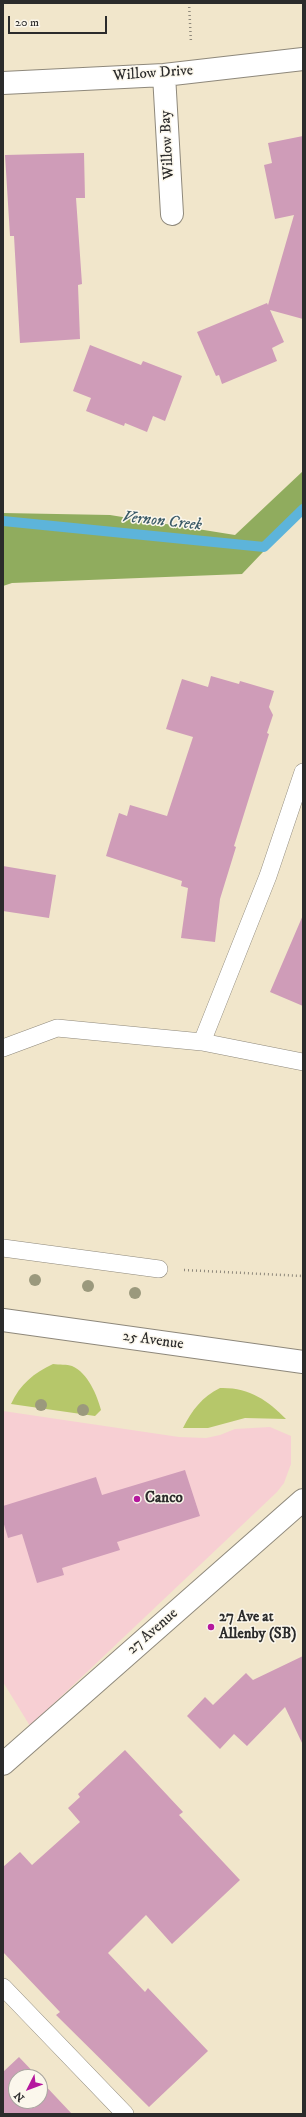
<!DOCTYPE html>
<html>
<head>
<meta charset="utf-8">
<style>
	body { margin:0 }
	#map { position:relative; width:306px; height:2117px; overflow:hidden; background:#f1e6cb; font-family:"IM FELL DW Pica",serif }
	canvas { display:block }
	.frame { position:absolute; inset:0; border:4px solid #2b2b2b; pointer-events:none }
	.north { position:absolute; left:8px; top:2069px; width:40px; height:40px; box-sizing:border-box; background:#fbf7ec; border:1px solid #a8a59f; border-radius:50%; rotate:228deg; font-size:11px; font-weight:700; line-height:16px; text-align:center; color:#2b2b2b }
	.north::after { content:''; display:block; margin:auto; width:14px; height:18px; background:#b5179e; clip-path:polygon(50% 0,100% 100%,50% 72%,0 100%) }
	.scale { position:absolute; left:8px; top:16px; width:99px; height:18px; box-sizing:border-box; border:2px solid #2b2b2b; border-top:0; padding-left:5px; font-size:12px; line-height:14px; white-space:nowrap; color:#2b2b2b; -webkit-text-stroke:3px #fbf7ec; paint-order:stroke }
</style>
</head>
<body>
<div id="map">
<canvas width="306" height="2117"></canvas>
<div class="frame"></div>
<div class="north">N</div>
<div class="scale">20 m</div>
</div>
<script>
const ctx = document.querySelector('canvas').getContext('2d');
ctx.lineJoin = 'round';
function paint(path, color) {
  ctx.fillStyle = color;
  ctx.fill(path, 'evenodd');
}
function stroke(path, color, width, dash) {
  ctx.strokeStyle = color;
  ctx.lineWidth = width;
  ctx.lineCap = dash ? 'butt' : 'round';
  ctx.setLineDash(dash || []);
  ctx.stroke(path);
}
function write(font, color, halo, rows, align = 'center') {
  ctx.font = font + ' "IM FELL DW Pica",serif';
  ctx.lineWidth = 3;
  ctx.setLineDash([]);
  ctx.textBaseline = 'middle';
  ctx.strokeStyle = halo;
  ctx.fillStyle = color;
  for (const [text, x, y, turn = 0] of rows) {
    ctx.save();
    ctx.translate(x, y);
    ctx.rotate((+turn || 0) * Math.PI / 180);
    ctx.textAlign = isNaN(turn) ? turn : align;
    if (halo) ctx.strokeText(text, 0, 0);
    ctx.fillText(text, 0, 0);
    ctx.restore();
  }
}
paint(new Path2D(`
	M 3,1411 L 179,1437 L 206,1438 L 220,1435 L 235,1429 L 270,1427 L 291,1436 L 291,1464 L 284,1483 L 277,1492 L 30,1726 L 3,1682 Z`), '#f7cfd3');
paint(new Path2D(`
	M 53,1364 C 59,1365 67,1364 72,1366 C 88,1373 97,1395 101,1410 L 95,1416 L 11,1404 C 20,1384 34,1373 53,1364 Z
	M 220,1388 C 248,1387 268,1400 286,1419 L 245,1418 L 208,1428 L 183,1428 C 192,1410 202,1397 220,1388 Z`), '#b6c76a');
paint(new Path2D(`
	M 303,471 L 303,510 L 242,574 L 12,583 L 3,586 L 3,513 L 110,515 L 235,535 Z`), '#90ac5e');
stroke(new Path2D(`
	M 3,521 L 264,547 L 303,509`), '#5db4da', 10);
paint(new Path2D(`
	M 303,136 L 303,319 L 270,310 L 284,342 L 272,348 L 277,361 L 222,384 L 219,375 L 216,376 L 197,332 L 267,303 L 268,305 L 294,215 L 275,219 L 264,165 L 272,163 L 268,143 Z
	M 84,153 L 85,198 L 76,198 L 82,284 L 78,285 L 80,339 L 20,343 L 14,236 L 10,236 L 5,155 Z
	M 90,345 L 141,365 L 143,361 L 182,376 L 165,421 L 153,416 L 147,432 L 125,423 L 124,426 L 86,411 L 91,398 L 73,391 Z
	M 211,676 L 239,684 L 240,681 L 274,691 L 269,707 L 273,715 L 267,733 L 269,734 L 234,846 L 236,847 L 220,899 L 215,942 L 181,938 L 188,888 L 181,886 L 182,881 L 106,856 L 119,813 L 127,816 L 130,805 L 167,816 L 193,737 L 166,729 L 182,679 L 208,687 Z
	M 3,866 L 56,875 L 49,918 L 3,911 Z
	M 303,915 L 303,1006 L 270,992 Z
	M 185,1470 L 200,1516 L 117,1542 L 120,1550 L 62,1568 L 64,1575 L 37,1583 L 22,1534 L 8,1538 L 3,1521 L 3,1506 L 96,1477 L 102,1495 Z
	M 303,1656 L 303,1745 L 285,1707 L 247,1746 L 234,1734 L 220,1749 L 187,1716 L 205,1697 L 213,1705 L 246,1673 L 253,1680 Z
	M 125,1750 L 183,1812 L 179,1815 L 240,1880 L 172,1944 L 146,1915 L 108,1953 L 145,1992 L 148,1988 L 208,2051 L 149,2107 L 56,2015 L 60,2012 L 3,1952 L 3,1867 L 20,1852 L 32,1865 L 80,1822 L 68,1808 L 80,1797 L 78,1794 Z
	M 19,2057 L 38,2077 L 16,2077 L 16,2101 L 40,2101 L 40,2080 L 72,2114 L 3,2114 L 3,2072 Z`), '#cf9cb8');
const service = new Path2D(`
	M 202,1042 L 268,876 L 303,772
	M 3,1048 L 57,1028 L 202,1042 L 303,1062
	M 3,1248 L 159,1269
	M 3,1987 L 125,2114`);
const minor = new Path2D(`
	M 164,75 L 172,214
	M 3,83 L 164,75 L 303,59`);
const tertiary = new Path2D(`
	M 3,1764 L 303,1500`);
const secondary = new Path2D(`
	M 3,1320 L 303,1362`);
stroke(service, '#8e887b', 18);
stroke(minor, '#8e887b', 24);
stroke(tertiary, '#8e887b', 24);
stroke(secondary, '#8e887b', 24);
stroke(new Path2D(`
	M 189,3 L 191,43
	M 184,1270 L 303,1276`), '#8e887b', 2.5, [1, 3]);
stroke(service, '#fff', 17);
stroke(minor, '#fff', 22);
stroke(tertiary, '#fff', 22);
stroke(secondary, '#fff', 22);
ctx.fillStyle = '#9b997d';
for (const [x, y] of [
	[35,1280],
	[88,1286],
	[135,1293],
	[41,1405],
	[83,1410]
]) {
  ctx.beginPath();
  ctx.arc(x, y, 6, 0, 2 * Math.PI);
  ctx.fill();
}
for (const [x, y, r, color] of [
	[137,1499,4,"#b5179e"],
	[211,1627,4,"#b5179e"]
]) {
  const dot = new Path2D();
  dot.arc(x, y, r, 0, 2 * Math.PI);
  ctx.fillStyle = color;
  ctx.fill(dot);
  stroke(dot, '#fbf7ec', 1.5);
}
write('15px', '#2b2b2b', '#fbf7ec', [
	["Willow Drive",153,74,-4],
	["Willow Bay",168,145,-93],
	["25 Avenue",153,1341,8],
	["27 Avenue",153,1632,-41]
]);
write('bold 15px', '#2b2b2b', '#fbf7ec', [
	["Canco",145,1499],
	["27 Ave at",219,1618],
	["Allenby (SB)",219,1635]
], 'left');
write('italic 16px', '#3c5b68', '#fbf7ec', [
	["Vernon Creek",162,522,6]
]);
</script>
</body>
</html>
